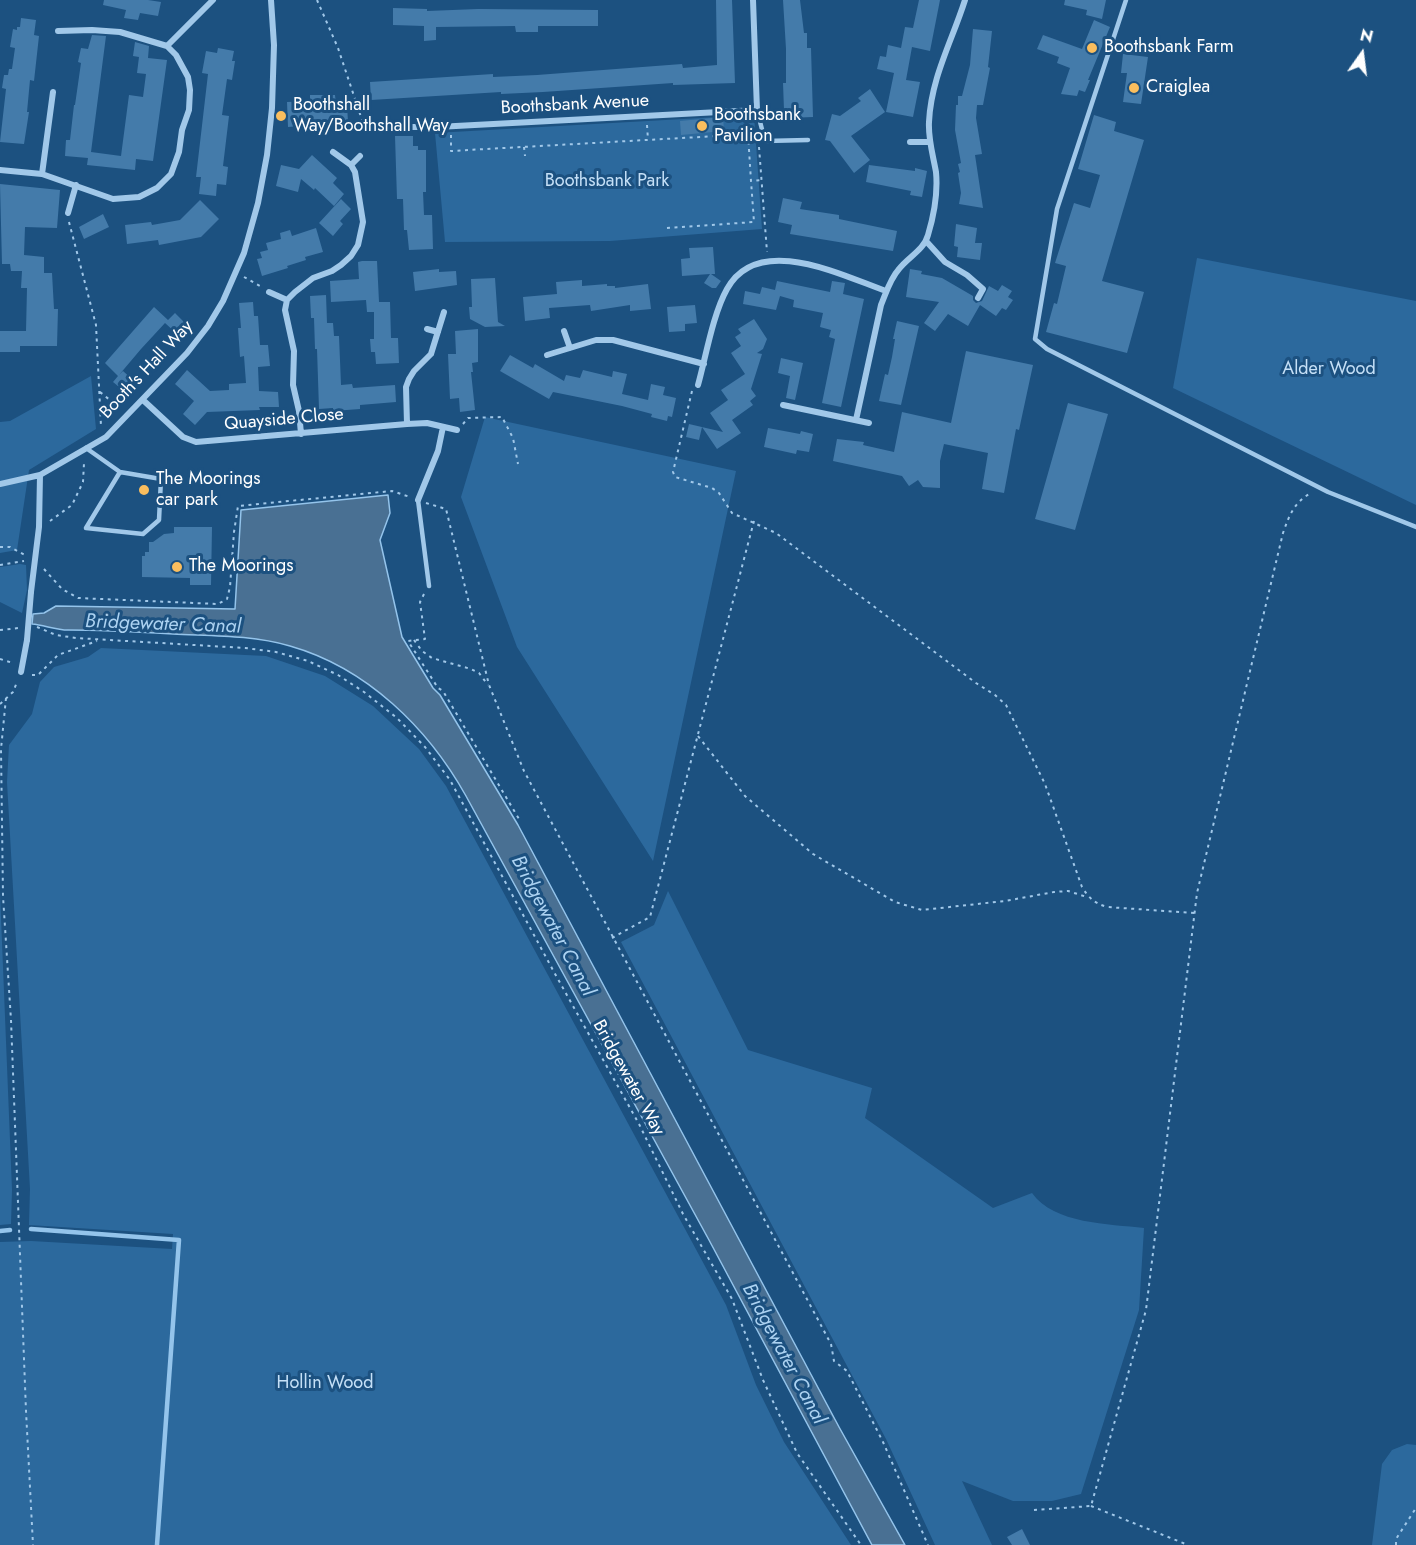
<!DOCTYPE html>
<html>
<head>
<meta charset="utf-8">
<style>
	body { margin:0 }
	#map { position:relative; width:1416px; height:1545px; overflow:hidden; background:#1c5180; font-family:Jost,sans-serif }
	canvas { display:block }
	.north { position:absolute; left:1332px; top:24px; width:60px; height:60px; -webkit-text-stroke:4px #1c5180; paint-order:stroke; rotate:14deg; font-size:16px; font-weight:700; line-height:24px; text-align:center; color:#fff }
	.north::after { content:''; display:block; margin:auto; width:21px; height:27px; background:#fff; clip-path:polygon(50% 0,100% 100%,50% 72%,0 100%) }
</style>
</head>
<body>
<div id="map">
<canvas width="1416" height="1545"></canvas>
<div class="north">N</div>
</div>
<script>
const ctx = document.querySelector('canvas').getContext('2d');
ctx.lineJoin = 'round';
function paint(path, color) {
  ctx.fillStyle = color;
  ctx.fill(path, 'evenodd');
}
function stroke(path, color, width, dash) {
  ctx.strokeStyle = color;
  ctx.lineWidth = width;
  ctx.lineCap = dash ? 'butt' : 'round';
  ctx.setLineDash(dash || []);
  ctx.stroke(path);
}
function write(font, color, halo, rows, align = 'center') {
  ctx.font = font + ' Jost,sans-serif';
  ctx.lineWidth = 6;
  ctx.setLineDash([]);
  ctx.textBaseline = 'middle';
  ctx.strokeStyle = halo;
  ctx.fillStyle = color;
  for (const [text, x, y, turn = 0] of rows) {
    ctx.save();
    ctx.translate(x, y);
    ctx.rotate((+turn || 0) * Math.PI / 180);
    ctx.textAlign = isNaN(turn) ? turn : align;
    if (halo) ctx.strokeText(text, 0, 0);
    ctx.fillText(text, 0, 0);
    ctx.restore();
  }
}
paint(new Path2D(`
	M 754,115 L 762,229 L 610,241 L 445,242 L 435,133 Z
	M 1197,258 L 1416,301 L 1416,505 L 1173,388 Z
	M 91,376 L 96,429 L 29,470 L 17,550 L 0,553 L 0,422 L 10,421 Z
	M 485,417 L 736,471 L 653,861 L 517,647 L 461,497 Z
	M 20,564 L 26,565 L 27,590 L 22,613 L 0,602 L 0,567 Z
	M 101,648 L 266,656 L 325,676 L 373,706 L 419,749 L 446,786 L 726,1305 L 756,1385 L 784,1442 L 851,1545 L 0,1545 L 0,1242 L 31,1241 L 172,1249 L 173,1234 L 29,1225 L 30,1189 L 7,782 L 9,745 L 32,714 L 40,682 L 54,667 L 88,657 Z
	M 668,891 L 748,1050 L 872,1088 L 865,1118 L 993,1208 L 1032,1193 C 1054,1224 1109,1224 1144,1228 L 1139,1310 L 1081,1494 L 1052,1501 L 1013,1501 L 962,1481 L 992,1545 L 935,1545 L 886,1439 L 621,942 L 654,925 Z
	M 0,893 L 12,1190 L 11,1224 L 0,1225 Z
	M 1407,1444 L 1416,1445 L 1416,1545 L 1372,1545 L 1382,1464 L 1392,1450 Z`), '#2c699d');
const water = new Path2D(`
	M 388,495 L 390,513 L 380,540 L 402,637 L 433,688 L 440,695 L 518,825 L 839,1427 L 905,1545 L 872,1545 L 709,1240 L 466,796 C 428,728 367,668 290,646 C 252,635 212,636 173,634 C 138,632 103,630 68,630 C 56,630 44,625 32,624 L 33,614 L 44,613 L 56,606 L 235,609 L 241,510 Z`);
paint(water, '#497093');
stroke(water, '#94c4eb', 1.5);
stroke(new Path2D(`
	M 31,1229 L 179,1240 L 157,1545
	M 0,1231 L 10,1230`), '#94c4eb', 4.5);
paint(new Path2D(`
	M 104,0 L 148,0 L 161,2 L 158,16 L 140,13 L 138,20 L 124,18 L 126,10 L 103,5 Z
	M 716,0 L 732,0 L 735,83 L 673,85 L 673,83 L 543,92 L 501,94 L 501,92 L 371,100 L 370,82 L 493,74 L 493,77 L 537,75 L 682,64 L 683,68 L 717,65 Z
	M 783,0 L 800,0 L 804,33 L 807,33 L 807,48 L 811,48 L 813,117 L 788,118 L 787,110 L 784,110 L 783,83 L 786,83 L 786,49 Z
	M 919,0 L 940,0 L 930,51 L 912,47 L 906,80 L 920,82 L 913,117 L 886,112 L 894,73 L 877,69 L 880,56 L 886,57 L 888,45 L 901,48 L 905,27 L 913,28 Z
	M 1065,0 L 1106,0 L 1102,19 L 1086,15 L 1087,10 L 1064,5 Z
	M 393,8 L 427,9 L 427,11 L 478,9 L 598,10 L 598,26 L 538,26 L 538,32 L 516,32 L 515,26 L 436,27 L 436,40 L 424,41 L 424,26 L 393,25 Z
	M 21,18 L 36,20 L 34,35 L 39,36 L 34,81 L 30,80 L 27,112 L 29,112 L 24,144 L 0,142 L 6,89 L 2,88 L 4,75 L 8,75 L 9,69 L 12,69 L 15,48 L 10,47 L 13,29 L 17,30 L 17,27 L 20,27 Z
	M 1094,20 L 1110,27 L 1088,80 L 1090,80 L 1085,92 L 1079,90 L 1077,96 L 1061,94 L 1070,68 L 1057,63 L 1059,57 L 1037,49 L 1043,35 L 1082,49 Z
	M 973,29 L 992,31 L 988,67 L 990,68 L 983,105 L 977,105 L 976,118 L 982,154 L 975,155 L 983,208 L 959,204 L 961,193 L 958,173 L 960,172 L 958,164 L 961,163 L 955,130 L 956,105 L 958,105 L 958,96 L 962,96 L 970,65 Z
	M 92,35 L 106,36 L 91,152 L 121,156 L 129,95 L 143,97 L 146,74 L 137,73 L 139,57 L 133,56 L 135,42 L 149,46 L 148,58 L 167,60 L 153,161 L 136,159 L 135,170 L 87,165 L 88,158 L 65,156 L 66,140 L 70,140 L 74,105 L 75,105 L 81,63 L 78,62 L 81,48 L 88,49 Z
	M 218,48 L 234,51 L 232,61 L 235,61 L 232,80 L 227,79 L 222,115 L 229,116 L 223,166 L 228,167 L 226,185 L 217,184 L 216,196 L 199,194 L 201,177 L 196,177 L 208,74 L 202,73 L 206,51 L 217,53 Z
	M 1123,54 L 1148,57 L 1141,104 L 1123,102 L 1127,73 L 1121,73 Z
	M 870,89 L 885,112 L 851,136 L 870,160 L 854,173 L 830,141 L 825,140 L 832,114 L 840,116 L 861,101 L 858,98 Z
	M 310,95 L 335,95 L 336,105 L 347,105 L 348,122 L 288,127 L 287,102 L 310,101 Z
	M 1094,115 L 1116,122 L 1114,131 L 1144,140 L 1102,281 L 1144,292 L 1127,353 L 1046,332 L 1054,303 L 1057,304 L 1066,266 L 1055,263 L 1074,203 L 1090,208 L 1100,175 L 1078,169 Z
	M 723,117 L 724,131 L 681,135 L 680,121 Z
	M 395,136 L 413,136 L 413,146 L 418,146 L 418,150 L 426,150 L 426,192 L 423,192 L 424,215 L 432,215 L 433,249 L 409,250 L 407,230 L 404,230 L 403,199 L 397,199 Z
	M 312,155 L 337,178 L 333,183 L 344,194 L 334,206 L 315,188 L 314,190 L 301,179 L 298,192 L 276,186 L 281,165 L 299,169 Z
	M 869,165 L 915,171 L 915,168 L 927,171 L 922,197 L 910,195 L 911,191 L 866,182 Z
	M 0,184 L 60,190 L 57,228 L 25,227 L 24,255 L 44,257 L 44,273 L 52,273 L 54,309 L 58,309 L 57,346 L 20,346 L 20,352 L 0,352 L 0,331 L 26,331 L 27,288 L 21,288 L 22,271 L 11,271 L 10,264 L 2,264 Z
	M 783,198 L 802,202 L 800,209 L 839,215 L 839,219 L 897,231 L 893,251 L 790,234 L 792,225 L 778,222 Z
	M 341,199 L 351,209 L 340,221 L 343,224 L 333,236 L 319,223 Z
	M 200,200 L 219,219 L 201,237 L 159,245 L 158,240 L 127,244 L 125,225 L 151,222 L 152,225 L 180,220 Z
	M 103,214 L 109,227 L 84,239 L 79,227 Z
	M 956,224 L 977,228 L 975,243 L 982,243 L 980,260 L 957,257 L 958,247 L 954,246 Z
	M 316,228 L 323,252 L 305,257 L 306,260 L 287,266 L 288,268 L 262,276 L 257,259 L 262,258 L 260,252 L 268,250 L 266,243 L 281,239 L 280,233 L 290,230 L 292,236 Z
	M 713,247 L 715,274 L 711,274 L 721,281 L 716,288 L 712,288 L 704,283 L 710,274 L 682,276 L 681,259 L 690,258 L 689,248 Z
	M 362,261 L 377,261 L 379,302 L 390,302 L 391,338 L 398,338 L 399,363 L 376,364 L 375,352 L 371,352 L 370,339 L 374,339 L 374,312 L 367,312 L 366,300 L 331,302 L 330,281 L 359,279 L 358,262 Z
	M 439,269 L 439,272 L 456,271 L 457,285 L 415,291 L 413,272 Z
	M 910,269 L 922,271 L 921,274 L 942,278 L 973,296 L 973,300 L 976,303 L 982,301 L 989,286 L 998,291 L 1002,285 L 1012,291 L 1008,297 L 1013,300 L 1006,310 L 1002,308 L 996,316 L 980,305 L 968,326 L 948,314 L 935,331 L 924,323 L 939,302 L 906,297 Z
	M 495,278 L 498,322 L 505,326 L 485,327 L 470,319 L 469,307 L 472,307 L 471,279 Z
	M 582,280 L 582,286 L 607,284 L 607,286 L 615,286 L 615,288 L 648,284 L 651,309 L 630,311 L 630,305 L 591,311 L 590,305 L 549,308 L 550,318 L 525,321 L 523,297 L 557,294 L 556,282 Z
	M 777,281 L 830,292 L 832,281 L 845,283 L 843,294 L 864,299 L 841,407 L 822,403 L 835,339 L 829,337 L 831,330 L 820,327 L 823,313 L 793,307 L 794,300 L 780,296 L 776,310 L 743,304 L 745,291 L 760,294 L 762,287 L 775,290 Z
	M 326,295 L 327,323 L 333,323 L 334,336 L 339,336 L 341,385 L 352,384 L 353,388 L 395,385 L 396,402 L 360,405 L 360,409 L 333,411 L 333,408 L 319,409 L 317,349 L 315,349 L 314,318 L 311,318 L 310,296 Z
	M 253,302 L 254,316 L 258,316 L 260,345 L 268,345 L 270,366 L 258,367 L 259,391 L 278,392 L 279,407 L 259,407 L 260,410 L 207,412 L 195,425 L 183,414 L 194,401 L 175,384 L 187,370 L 210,391 L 229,390 L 229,384 L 246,383 L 244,356 L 240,357 L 238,328 L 241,328 L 239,303 Z
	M 695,305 L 697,323 L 685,324 L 685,331 L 669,332 L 667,307 Z
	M 154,307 L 168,320 L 175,313 L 185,323 L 176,333 L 165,323 L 141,349 L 119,375 L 123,371 L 134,381 L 124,391 L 113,382 L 118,376 L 105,363 Z
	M 754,319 L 767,339 L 763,349 L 757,353 L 762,354 L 751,389 L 756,396 L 750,401 L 753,405 L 732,420 L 741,433 L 717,449 L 702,427 L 699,440 L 686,437 L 689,424 L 723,432 L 710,413 L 728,400 L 721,390 L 745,374 L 731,353 L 741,346 L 735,337 L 741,333 L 738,329 Z
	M 897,321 L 919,326 L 901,405 L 879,401 L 885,374 L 888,375 L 892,357 L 895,339 L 893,339 Z
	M 478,329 L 478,362 L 472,363 L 473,372 L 471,372 L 475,410 L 460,412 L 459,398 L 450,399 L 448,354 L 456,354 L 455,331 Z
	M 966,351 L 1033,365 L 1019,430 L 1016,429 L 1004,493 L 982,489 L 988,453 L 944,444 L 940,461 L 940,488 L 923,487 L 918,480 L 909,486 L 902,476 L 833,461 L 837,439 L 864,442 L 863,445 L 894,452 L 902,412 L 951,423 Z
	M 510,355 L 533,368 L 535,364 L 564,381 L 566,375 L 580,378 L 583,370 L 612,377 L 613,371 L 627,374 L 622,394 L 648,400 L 651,384 L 665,387 L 663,395 L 676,398 L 672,417 L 668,416 L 667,421 L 651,417 L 652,414 L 622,406 L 553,392 L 549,399 L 500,371 Z
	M 781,358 L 803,363 L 795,400 L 786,398 L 790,376 L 778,373 Z
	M 1068,403 L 1108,414 L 1075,530 L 1035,519 Z
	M 768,428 L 800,434 L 801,431 L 813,434 L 809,452 L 797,450 L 796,454 L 764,447 Z
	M 174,527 L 212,527 L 211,585 L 190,585 L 190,578 L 142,577 L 142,556 L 145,556 L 145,552 L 149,552 L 149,542 L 153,542 L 164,534 L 174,533 Z
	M 1022,1529 L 1030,1545 L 1012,1545 L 1007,1537 Z`), '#447baa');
stroke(new Path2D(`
	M 317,0 L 338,48 L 362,120 L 375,126 L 386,126
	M 647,125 L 648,140
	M 748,134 L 751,181 L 761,180
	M 451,135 L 451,151 L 753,134
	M 524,147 L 525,156
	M 759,147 L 767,252
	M 69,222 L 96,325 L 101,426
	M 667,228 L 754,222 L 751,181
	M 244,277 L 260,286
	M 692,391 L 673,472 L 675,477 L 712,488 L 719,493 L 732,513 L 776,533 L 976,683 L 995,695 L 1006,705 L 1045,784 L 1082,887 C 1089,898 1094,903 1107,907 L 1195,913
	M 100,392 L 121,409
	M 463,424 L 468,418 L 502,417 L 513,438 L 518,464
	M 426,503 L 446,509 L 489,685 L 524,771 L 831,1344 L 834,1361 L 847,1371 L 883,1442 L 928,1545
	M 50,521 L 72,505 L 83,482 L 84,463
	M 0,547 L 10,547 L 25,555
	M 0,565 L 24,561
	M 44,569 L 62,589 L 78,598 L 218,604 L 227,599 L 230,587 L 234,532 L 238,506 L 392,491 L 410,497
	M 424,594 L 420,602 L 425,639 L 408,641 L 438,688 L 443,691 L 519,819
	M 37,627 L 56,635 L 76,638 L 245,648 L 276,652 L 308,661 L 338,675 L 364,692 L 397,718 L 425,747 L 450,780 L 554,972 L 639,1124 L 683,1214 L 732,1299 L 763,1380 L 797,1453 L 861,1545
	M 0,630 L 19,628
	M 414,640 L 422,651 L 432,658 L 471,669 L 479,673 L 488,685
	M 0,659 L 13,663
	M 32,675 L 38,675 L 58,655 L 97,641
	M 6,698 L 1,749 L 3,896 L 11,1020 L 26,1411 L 33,1545
	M 0,704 L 13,692 L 17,682
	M 698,736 L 745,796 L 813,854 L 895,902 L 922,910 L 1005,901 L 1054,892 L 1068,891 L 1087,897
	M 612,938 L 650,917 L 754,521
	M 1091,1506 L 1188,1545
	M 1034,1510 L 1091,1506 L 1146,1310 L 1197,893 L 1283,533 C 1289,516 1294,502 1311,493
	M 1396,1545 L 1396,1539 L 1416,1508`), '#a1c8e9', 2, [3, 4.5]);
stroke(new Path2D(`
	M 1126,0 L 1057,209 L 1035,339 L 1047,349 L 1328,492 L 1416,527
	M 757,110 L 765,141 L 808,140
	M 86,448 L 120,472 L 161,479 L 159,520 L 143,534 L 86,528 L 120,472
	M 418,500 L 429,586`), '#a1c8e9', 4.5);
stroke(new Path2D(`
	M 167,46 L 213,0
	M 394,127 L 437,127 L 757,110 L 753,0
	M 910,142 L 930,142
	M 351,165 L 360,156
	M 0,170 L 42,174 L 113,199 L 139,197 L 157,188 L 171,174 L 179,152 L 182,130 L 189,110 L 190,90 L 188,77 L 176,55 L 167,46 L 120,32 L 92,30 L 58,31
	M 42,174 L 53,92
	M 68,213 L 76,185
	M 926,241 L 945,262 L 967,275 L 983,289 L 978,298
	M 269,292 L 287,300
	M 427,329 L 438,332
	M 564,331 L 570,348
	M 547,355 L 596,340 L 613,340 L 704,364
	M 698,385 C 706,356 713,314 727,289 C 758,232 843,276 886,291
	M 143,400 L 183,437 L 196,442 L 407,424 L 427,423 L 457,430
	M 783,405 L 869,423
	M 856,420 L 881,305 C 886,293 890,279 899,269 C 908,257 924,250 928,235 C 934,215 938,193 936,172 C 933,155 928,139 929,122 C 931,78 952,41 965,0
	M 407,424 L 406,387 L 409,379 L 414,371 L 431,354 L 444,312
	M 301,434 L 299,411 L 293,385 L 294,351 L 285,310 L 287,300 L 295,292 L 313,278 L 332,271 L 341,265 L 351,256 L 358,245 L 363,222 L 355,172 L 351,165 L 333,152
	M 0,484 L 40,475 L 106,437 L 187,353 L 208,326 L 223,301 L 244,253 L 258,203 L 267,155 L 272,108 L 274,45 L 271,0
	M 418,500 L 438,451 L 443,427
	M 31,592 L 39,527 L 40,475
	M 21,672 L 27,640`), '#a1c8e9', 6);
stroke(new Path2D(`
	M 27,640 L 31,592`), '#a1c8e9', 6);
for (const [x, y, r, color] of [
	[1092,48,6,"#fabe5e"],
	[1134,88,6,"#fabe5e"],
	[281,116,6,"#fabe5e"],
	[702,126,6,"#fabe5e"],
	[144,490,6,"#fabe5e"],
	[177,567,6,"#fabe5e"]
]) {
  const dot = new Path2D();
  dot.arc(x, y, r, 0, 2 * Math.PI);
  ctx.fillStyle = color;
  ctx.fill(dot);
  stroke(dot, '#1c5180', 2);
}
write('18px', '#fff', '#1c5180', [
	["Boothsbank Farm",1104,48],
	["Craiglea",1146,88],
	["Boothshall",293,106],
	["Way/Boothshall Way",293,127],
	["Boothsbank",714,116],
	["Pavilion",714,137],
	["The Moorings",156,480],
	["car park",156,501],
	["The Moorings",189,567]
], 'left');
write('18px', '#fff', '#1c5180', [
	["Boothsbank Avenue",575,105,-3],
	["Booth's Hall Way",147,370,-47],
	["Quayside Close",284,420,-5],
	["Bridgewater Way",628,1078,61]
]);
write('18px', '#c5e0f7', '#1c5180', [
	["Boothsbank Park",607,182],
	["Alder Wood",1329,370],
	["Hollin Wood",325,1384]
]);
write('italic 20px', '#acd2f1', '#1c5180', [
	["Bridgewater Canal",163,625,2],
	["Bridgewater Canal",552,926,62],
	["Bridgewater Canal",783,1354,62]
]);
</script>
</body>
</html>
